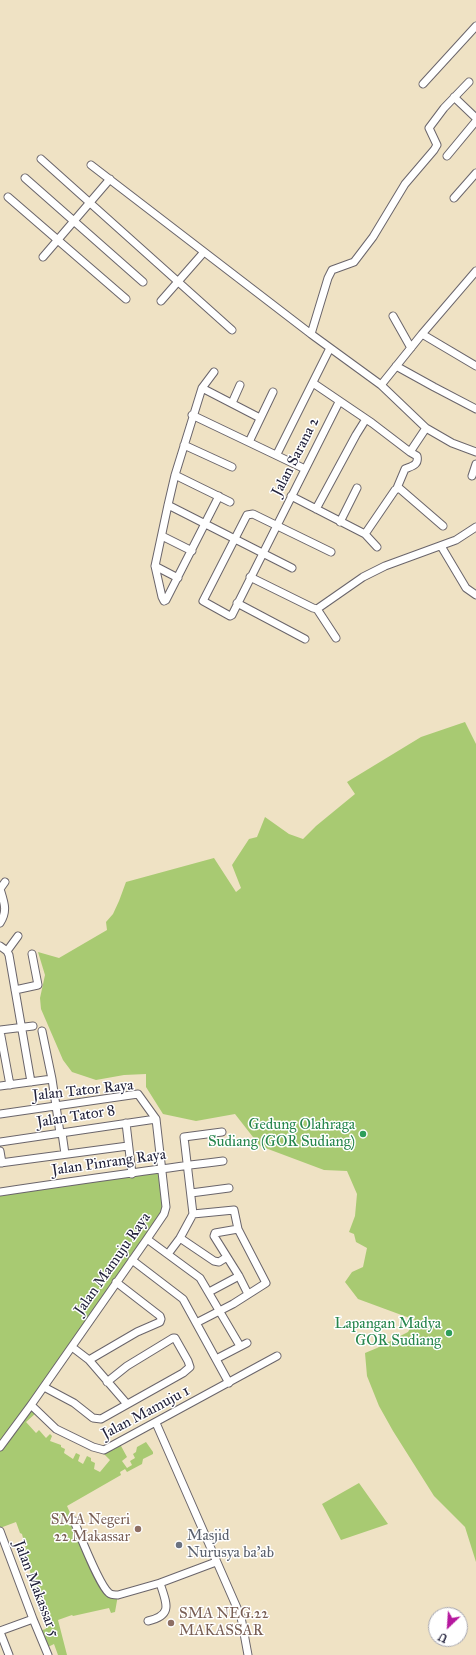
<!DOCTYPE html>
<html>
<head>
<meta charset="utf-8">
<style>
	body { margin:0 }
	#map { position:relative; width:476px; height:1655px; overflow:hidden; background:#efe2c4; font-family:"IM FELL Great Primer",serif }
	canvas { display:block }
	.north { position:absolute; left:428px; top:1607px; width:40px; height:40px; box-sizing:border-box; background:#fff; border:1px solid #a7a7b1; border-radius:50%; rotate:205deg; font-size:11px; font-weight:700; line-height:16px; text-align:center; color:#22223b }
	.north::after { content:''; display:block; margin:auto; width:14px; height:18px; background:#b5179e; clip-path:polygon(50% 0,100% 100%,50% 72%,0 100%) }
</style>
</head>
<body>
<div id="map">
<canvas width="476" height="1655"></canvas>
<div class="north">U</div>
</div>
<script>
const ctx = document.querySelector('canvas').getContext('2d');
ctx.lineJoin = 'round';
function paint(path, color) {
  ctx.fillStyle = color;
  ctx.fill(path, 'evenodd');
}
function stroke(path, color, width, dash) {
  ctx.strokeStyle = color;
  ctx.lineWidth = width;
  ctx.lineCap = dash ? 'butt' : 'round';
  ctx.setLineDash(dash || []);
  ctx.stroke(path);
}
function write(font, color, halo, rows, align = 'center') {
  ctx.font = font + ' "IM FELL Great Primer",serif';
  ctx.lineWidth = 3;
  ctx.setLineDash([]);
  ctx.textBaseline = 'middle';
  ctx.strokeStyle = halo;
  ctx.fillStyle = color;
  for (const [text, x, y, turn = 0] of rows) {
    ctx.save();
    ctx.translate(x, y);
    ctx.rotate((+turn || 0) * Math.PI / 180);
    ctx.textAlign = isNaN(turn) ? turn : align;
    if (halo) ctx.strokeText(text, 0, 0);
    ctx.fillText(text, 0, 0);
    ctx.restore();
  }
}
paint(new Path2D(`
	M 465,722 L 476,744 L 476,1562 L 465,1527 L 434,1496 L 393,1431 L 379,1406 L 367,1376 L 365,1353 L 377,1348 L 408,1332 L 415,1320 L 358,1299 L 345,1282 L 352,1272 L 363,1267 L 367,1248 L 356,1242 L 354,1234 L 349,1232 L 355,1216 L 357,1194 L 347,1171 L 324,1170 L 260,1146 L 235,1114 L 196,1121 L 163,1114 L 146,1087 L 146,1074 L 124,1075 L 96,1080 L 72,1072 L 63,1060 L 41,1009 L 40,998 L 45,975 L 38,952 L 59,958 L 107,930 L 106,922 L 113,914 L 119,901 L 126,882 L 214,858 L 236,892 L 241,888 L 232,865 L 249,839 L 257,837 L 265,817 L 289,834 L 303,839 L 316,826 L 355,794 L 347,782 L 421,737 Z
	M 161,1168 L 166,1207 L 31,1405 L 36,1413 L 26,1422 L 36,1433 L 39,1430 L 46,1438 L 50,1434 L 52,1436 L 50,1441 L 61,1445 L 61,1447 L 65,1449 L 64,1453 L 73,1459 L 76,1453 L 80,1455 L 78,1461 L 83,1464 L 87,1456 L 91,1458 L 91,1461 L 95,1463 L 94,1469 L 100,1472 L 110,1460 L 104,1454 L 104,1450 L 117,1444 L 121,1446 L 127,1457 L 122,1461 L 127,1468 L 132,1465 L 130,1461 L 135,1458 L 133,1454 L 136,1452 L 137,1447 L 146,1442 L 153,1452 L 153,1454 L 143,1459 L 142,1464 L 127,1472 L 125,1469 L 120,1472 L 121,1475 L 67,1506 L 102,1583 L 118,1595 L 115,1612 L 111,1613 L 109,1608 L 73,1616 L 72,1615 L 58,1620 L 67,1655 L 58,1655 L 54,1644 L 48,1647 L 41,1636 L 42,1630 L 46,1629 L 39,1605 L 37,1604 L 30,1577 L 31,1575 C 28,1566 28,1558 25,1550 L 26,1549 L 22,1534 L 20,1533 L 16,1522 L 0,1528 L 0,1192 Z
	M 359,1483 L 388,1524 L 341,1540 L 322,1504 Z`), '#a8ca72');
const street = new Path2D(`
	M 469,82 L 444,108 L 429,128 L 437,145 L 434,150 L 405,184 L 373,237 L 354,262 L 332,270 L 328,278 L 311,334 L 381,385 L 426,428 L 452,443 L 476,452
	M 423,84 L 476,26
	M 454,97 L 476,118
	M 447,156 L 476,121
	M 41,159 L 232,330
	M 91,165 L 311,334
	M 25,178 L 143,282
	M 8,197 L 126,299
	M 454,198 L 476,173
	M 43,257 L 110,179
	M 161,301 L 204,252
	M 393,316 L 411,348
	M 422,334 L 476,366
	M 396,366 L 434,387 L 476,409
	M 214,372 L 202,388 L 175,475 L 168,505 L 155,566 L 162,597 L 164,601 L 166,600 L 219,496
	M 313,383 L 372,423 L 410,452 L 426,428
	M 381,385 L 422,334 L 476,271
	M 202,388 L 260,418
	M 232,403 L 240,385
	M 192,415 L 305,469
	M 249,442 L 273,392
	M 184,445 L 232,467
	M 277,454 L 330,348
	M 175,475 L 230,502
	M 472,476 L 476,464
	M 397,488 L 405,469 C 412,466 419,465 417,456 L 410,452
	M 291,496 L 365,534 L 377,547
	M 168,505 L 292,568
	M 316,509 L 356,435 L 366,419
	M 340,522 L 357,488
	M 365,534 L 395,490 L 399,488 L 443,526
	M 162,536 L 192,551
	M 441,546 L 466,588 L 476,595
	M 331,552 L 253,514 L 247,515 L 203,601 L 230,616 L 232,615 L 339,402
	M 155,566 L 178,578
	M 250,577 L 313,608 L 317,609 L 336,638
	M 237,603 L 305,639
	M 317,609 L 363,577 L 385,566 L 456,540 L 476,527
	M 0,889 L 5,882
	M 0,923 C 8,911 4,902 0,889
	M 0,946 L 7,951 L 9,955 L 31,1082
	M 7,951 L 18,936
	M 15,990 L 38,985 L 32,954
	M 0,1030 L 33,1026
	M 0,1031 L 10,1085
	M 42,1031 L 52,1079 L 60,1133
	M 0,1086 L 52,1079
	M 0,1114 L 138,1094 L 156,1119 L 166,1207 L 164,1214 L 147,1239 L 31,1405 L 0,1447
	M 126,1123 L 132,1174
	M 62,1133 L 65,1154
	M 0,1142 L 156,1119
	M 0,1151 L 2,1163
	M 0,1163 L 128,1146
	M 0,1192 C 74,1181 148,1170 223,1161
	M 191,1193 L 229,1188
	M 193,1214 L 234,1210 L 238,1229 L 266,1283 L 233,1304 L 196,1323
	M 238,1229 L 215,1233 L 214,1236 L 239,1276 L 248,1294
	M 180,1238 L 214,1261 L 219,1262 L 227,1257
	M 147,1239 L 200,1278 L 240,1346
	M 168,1254 L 180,1238 L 193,1214 L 184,1137 L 222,1132
	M 132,1260 L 183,1299 L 229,1383
	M 116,1282 L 160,1316 L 161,1319 L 160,1322 L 137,1332 L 89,1360 L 127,1404
	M 209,1292 L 239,1276
	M 72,1347 L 89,1360
	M 216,1359 L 247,1343
	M 44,1387 L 74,1403 L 93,1418 L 101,1419 L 183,1373 L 190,1367 L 188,1361 L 175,1338 L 173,1338 L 127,1366 L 107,1382
	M 31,1405 L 56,1429 L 93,1447 L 104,1450 L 277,1356
	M 156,1423 L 241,1617 L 248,1655
	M 74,1521 C 80,1535 99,1585 109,1593 C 111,1595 114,1595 118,1595 L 160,1583
	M 0,1531 L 33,1619 L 48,1655
	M 148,1621 C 174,1615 166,1603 160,1583 L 216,1562
	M 0,1631 L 33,1619
	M 0,1632 L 9,1655`);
stroke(street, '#6a656b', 9);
stroke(street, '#fff', 7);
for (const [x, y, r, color] of [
	[363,1134,4,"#2e9e5b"],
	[449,1333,4,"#2e9e5b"],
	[138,1529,4,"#8d6e63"],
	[179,1545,4,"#6b7280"],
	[171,1623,4,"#8d6e63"]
]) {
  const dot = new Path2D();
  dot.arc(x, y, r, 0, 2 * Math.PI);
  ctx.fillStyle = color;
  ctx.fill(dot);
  stroke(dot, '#fff', 1.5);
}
write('15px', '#22223b', '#fff', [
	["Jalan Sarana 2",296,457,-63],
	["Jalan Tator Raya",83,1091,-6],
	["Jalan Tator 8",76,1117,-9],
	["Jalan Pinrang Raya",109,1163,-8],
	["Jalan Mamuju Raya",113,1264,-55],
	["Jalan Mamuju 1",146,1413,-28],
	["Jalan Makassar 5",36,1589,69]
]);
write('15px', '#27864d', '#fff', [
	["Gedung Olahraga",355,1125],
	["Sudiang (GOR Sudiang)",355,1142],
	["Lapangan Madya",441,1324],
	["GOR Sudiang",441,1341]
], 'right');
write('15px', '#785e54', '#fff', [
	["SMA Negeri",130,1520],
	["22 Makassar",130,1537],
	["SMA NEG.22",179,1614,"left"],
	["MAKASSAR",179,1631,"left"]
], 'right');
write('15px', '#5b616d', '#fff', [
	["Masjid",187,1536],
	["Nurusya ba'ab",187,1553]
], 'left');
</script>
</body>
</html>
